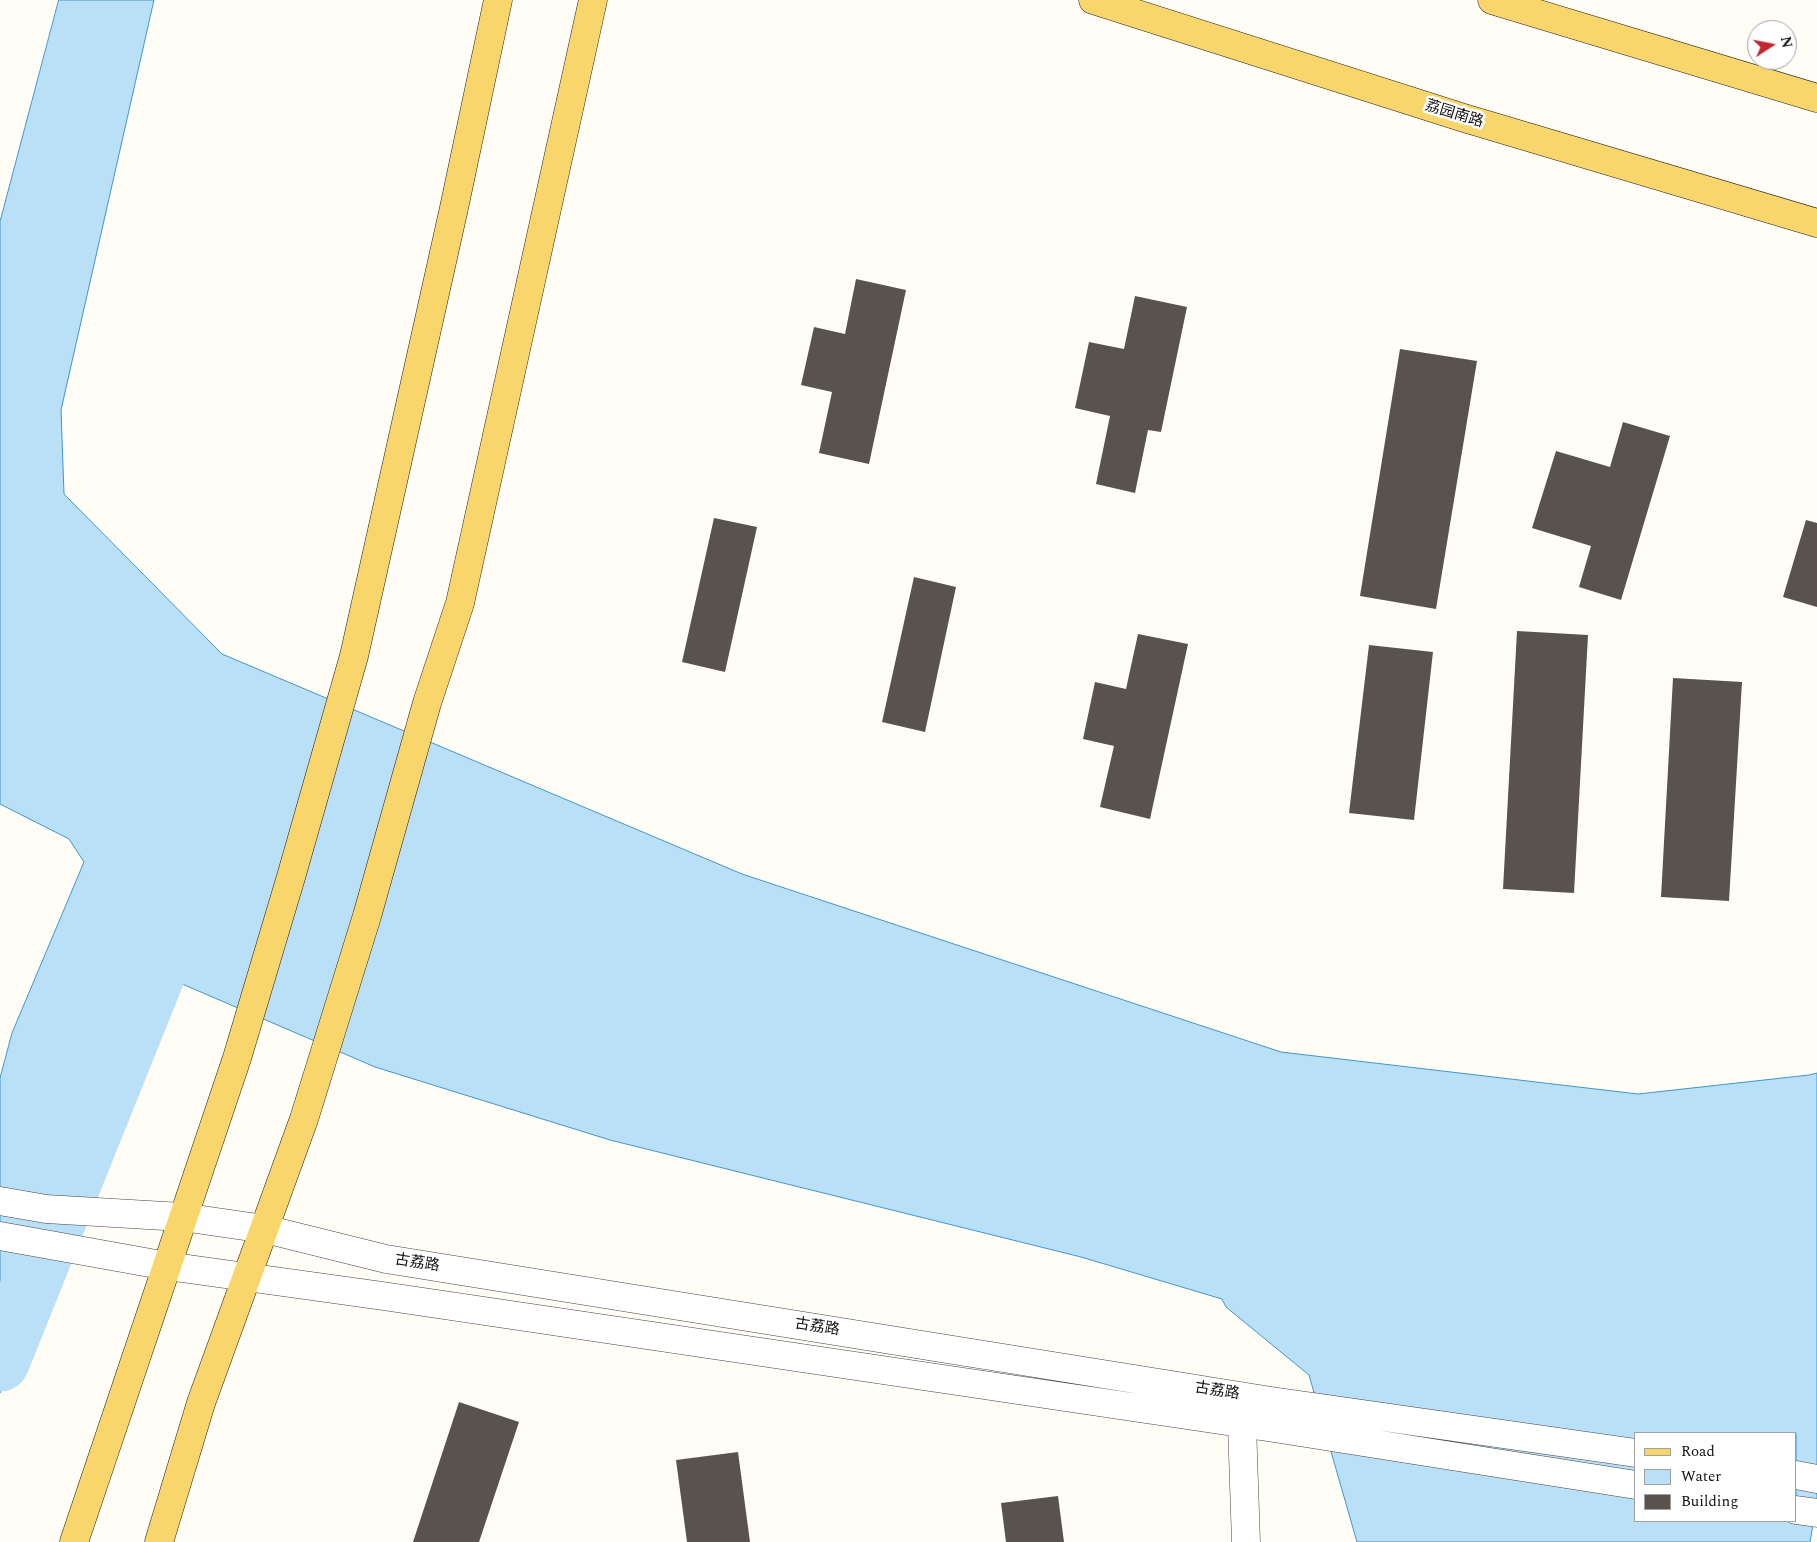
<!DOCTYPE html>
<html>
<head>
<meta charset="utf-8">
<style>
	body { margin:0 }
	#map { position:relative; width:1817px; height:1542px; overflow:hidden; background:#fffdf5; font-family:Spectral,serif }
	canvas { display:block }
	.legend { position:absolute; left:1634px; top:1432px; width:162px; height:90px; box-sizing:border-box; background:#fff; border:1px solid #a0a0a0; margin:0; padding:6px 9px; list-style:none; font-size:15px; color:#111 }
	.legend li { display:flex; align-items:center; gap:10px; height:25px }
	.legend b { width:25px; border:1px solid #a0a0a0 }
	.north { position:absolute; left:1747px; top:20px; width:50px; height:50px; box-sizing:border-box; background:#fff; border:1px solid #a0a0a0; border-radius:50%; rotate:79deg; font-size:14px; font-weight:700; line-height:20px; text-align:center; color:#111 }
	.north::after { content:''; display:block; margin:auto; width:18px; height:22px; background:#c4262e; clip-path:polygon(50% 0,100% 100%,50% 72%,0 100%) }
</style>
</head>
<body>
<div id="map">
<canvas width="1817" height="1542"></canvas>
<ul class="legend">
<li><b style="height:6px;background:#f9d66b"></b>Road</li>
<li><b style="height:14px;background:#b9e0f7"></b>Water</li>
<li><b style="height:14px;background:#5a524d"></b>Building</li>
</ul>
<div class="north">N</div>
</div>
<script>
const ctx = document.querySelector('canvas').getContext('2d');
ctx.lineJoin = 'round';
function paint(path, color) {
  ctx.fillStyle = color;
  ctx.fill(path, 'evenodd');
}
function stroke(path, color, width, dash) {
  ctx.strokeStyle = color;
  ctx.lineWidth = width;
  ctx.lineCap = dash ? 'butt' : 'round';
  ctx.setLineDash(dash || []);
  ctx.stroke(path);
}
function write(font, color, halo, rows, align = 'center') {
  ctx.font = font + ' Spectral,"Noto Sans SC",serif';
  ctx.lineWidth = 5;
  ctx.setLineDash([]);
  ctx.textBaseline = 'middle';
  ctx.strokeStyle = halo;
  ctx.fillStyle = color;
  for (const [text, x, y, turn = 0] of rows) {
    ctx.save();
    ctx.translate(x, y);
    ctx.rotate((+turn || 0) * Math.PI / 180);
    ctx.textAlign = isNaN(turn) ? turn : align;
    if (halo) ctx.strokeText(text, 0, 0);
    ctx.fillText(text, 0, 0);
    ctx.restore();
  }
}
const water = new Path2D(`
	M 59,0 L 154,0 L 61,410 L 64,494 L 222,654 L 742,874 L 1281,1052 L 1638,1094 L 1809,1075 L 1817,1073 L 1817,1501 L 1810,1542 L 1357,1542 L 1309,1375 L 1226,1307 L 1222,1299 L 1081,1257 L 610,1140 L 375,1067 L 159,974 L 101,1041 L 0,1393 L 0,1078 L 12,1033 L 84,862 L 69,839 L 0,804 L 0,222 ZM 1636,1433 L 1796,1433 L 1796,1521 L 1636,1521 Z`);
paint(water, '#b9e0f7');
stroke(water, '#3f96cf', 1);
stroke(new Path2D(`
	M 0,1362 L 184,904`), '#b9e0f7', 59);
paint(new Path2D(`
	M 856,279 L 906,290 L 869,464 L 819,453 L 832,392 L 801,385 L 814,327 L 845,334 Z
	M 1135,296 L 1187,307 L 1161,432 L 1148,430 L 1135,493 L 1096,484 L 1110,416 L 1075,408 L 1089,342 L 1124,349 Z
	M 1400,349 L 1477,361 L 1436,609 L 1360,596 Z
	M 1623,422 L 1670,436 L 1621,600 L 1579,587 L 1591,546 L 1532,528 L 1556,451 L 1610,467 Z
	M 714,518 L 757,527 L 725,672 L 682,662 Z
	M 1806,520 L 1817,523 L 1817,607 L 1783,597 Z
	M 914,577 L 956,587 L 925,732 L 882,722 Z
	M 1517,631 L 1588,635 L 1574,893 L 1503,889 Z
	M 1138,634 L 1188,644 L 1150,819 L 1100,807 L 1114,746 L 1083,739 L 1095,682 L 1126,689 Z
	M 1369,645 L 1433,652 L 1414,820 L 1349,813 Z
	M 1673,678 L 1742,682 L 1729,901 L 1661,897 Z
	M 459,1402 L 519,1422 L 479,1542 L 413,1542 Z
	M 738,1452 L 750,1542 L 687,1542 L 676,1460 Z
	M 1058,1496 L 1064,1542 L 1006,1542 L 1001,1503 Z`), '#5a524d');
const minor = new Path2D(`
	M 0,1201 L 46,1209 L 182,1217 L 265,1229 L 386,1259 L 1271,1401 L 1636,1453
	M 0,1236 L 167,1266 L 383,1296 L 1274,1428 L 1636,1485
	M 1242,1425 L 1246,1542
	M 1796,1475 L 1817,1479
	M 1796,1510 L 1817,1513`);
const major = new Path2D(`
	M 1093,0 L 1464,118 L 1817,223
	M 1492,0 L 1817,98
	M 74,1542 L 237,1058 L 291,877 L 354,656 L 454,208 L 498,0
	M 159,1542 L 201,1403 L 304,1119 L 367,916 L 427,703 L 460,603 L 593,0`);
stroke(minor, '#444', 29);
stroke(major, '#222', 29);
stroke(minor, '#fff', 28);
stroke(major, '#f9d66b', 28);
write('15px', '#111', '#fff', [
	["荔园南路",1454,115,17],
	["古荔路",417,1264,9],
	["古荔路",817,1328,9],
	["古荔路",1217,1392,9]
]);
</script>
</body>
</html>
